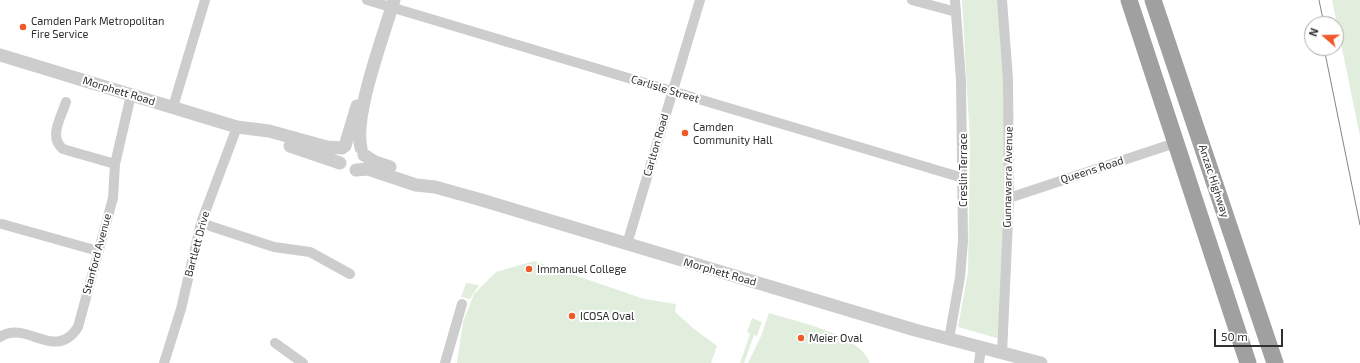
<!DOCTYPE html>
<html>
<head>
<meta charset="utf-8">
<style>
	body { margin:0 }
	#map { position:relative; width:1360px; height:363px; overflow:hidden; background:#fff; font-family:"Exo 2",sans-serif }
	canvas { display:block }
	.north { position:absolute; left:1304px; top:16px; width:40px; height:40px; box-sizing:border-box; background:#fff; border:1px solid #acacac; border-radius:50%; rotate:290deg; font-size:11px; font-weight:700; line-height:16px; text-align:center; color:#303030 }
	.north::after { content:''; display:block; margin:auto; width:14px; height:18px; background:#f0592a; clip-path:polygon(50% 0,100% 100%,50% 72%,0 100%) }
	.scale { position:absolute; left:1214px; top:329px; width:69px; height:18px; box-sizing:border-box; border:2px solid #303030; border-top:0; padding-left:5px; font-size:12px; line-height:14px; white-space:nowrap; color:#303030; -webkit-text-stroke:3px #fff; paint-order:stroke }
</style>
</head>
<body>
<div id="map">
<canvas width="1360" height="363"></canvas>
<div class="north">N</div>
<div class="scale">50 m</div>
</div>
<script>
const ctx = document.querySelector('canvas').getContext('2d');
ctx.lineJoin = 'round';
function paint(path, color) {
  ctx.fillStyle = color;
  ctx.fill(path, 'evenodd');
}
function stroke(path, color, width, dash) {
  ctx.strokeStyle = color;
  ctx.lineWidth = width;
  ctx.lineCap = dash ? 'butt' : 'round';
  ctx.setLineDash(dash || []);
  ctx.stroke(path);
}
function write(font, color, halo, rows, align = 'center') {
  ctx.font = font + ' "Exo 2",sans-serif';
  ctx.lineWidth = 4;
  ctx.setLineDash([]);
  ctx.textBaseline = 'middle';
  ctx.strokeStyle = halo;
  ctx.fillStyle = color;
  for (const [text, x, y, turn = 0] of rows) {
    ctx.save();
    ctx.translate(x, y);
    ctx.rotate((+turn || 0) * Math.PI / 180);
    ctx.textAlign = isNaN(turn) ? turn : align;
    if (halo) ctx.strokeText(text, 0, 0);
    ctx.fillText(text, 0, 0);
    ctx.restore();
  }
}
paint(new Path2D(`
	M 962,0 L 998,0 L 1004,57 L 1006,199 L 1000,339 L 958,327 L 968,272 L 970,142 Z
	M 1332,0 L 1360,0 L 1360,136 Z
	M 534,261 L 644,299 L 676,304 L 675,312 L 693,328 L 717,346 L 711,363 L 457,363 L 463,322 L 474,294 L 496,272 Z
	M 466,283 L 479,285 L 470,299 L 461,297 Z
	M 769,313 C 795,321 862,335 870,363 L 748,363 L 761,336 Z
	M 752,318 L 762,322 L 757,336 L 754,335 L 744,363 L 740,363 L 750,334 L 747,332 Z`), '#e1eede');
stroke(new Path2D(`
	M 367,0 L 963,178
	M 912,0 L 956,12
	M 66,102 C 61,118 48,137 63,149 L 115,164
	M 173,107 L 205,0
	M 1009,198 L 1175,143
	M 201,223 L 274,247 L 310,252 L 350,274
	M 2,224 L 98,251
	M 627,244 L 700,0
	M 0,337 C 27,319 55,363 78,327 L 113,198 L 115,164 L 131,95
	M 949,339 L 960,277 L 963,241 L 961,80 L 955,0
	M 275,343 L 303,363
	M 1002,354 L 1009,198 L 1008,79 L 1002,0
	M 164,363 L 181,309 L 201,223 L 237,127
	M 445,363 L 462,304
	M 979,363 L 981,348`), '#cdcdcd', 10);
stroke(new Path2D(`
	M 0,55 L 237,127 L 269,131 L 327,147 L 342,148
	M 290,146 L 340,163
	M 345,146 L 357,106
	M 361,148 C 353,115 384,35 394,0
	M 364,155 L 375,162 L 390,167
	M 356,170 L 368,169 L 416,185 L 435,187 L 478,199 L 915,330 L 1041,363`), '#cdcdcd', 13);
stroke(new Path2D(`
	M 1129,0 L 1248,363
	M 1153,0 L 1275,363`), '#a0a0a0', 17);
stroke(new Path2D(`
	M 1319,0 L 1324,24
	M 1324,48 L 1360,225`), '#858585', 1);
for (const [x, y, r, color] of [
	[23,27,4,"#f0592a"],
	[685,133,4,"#f0592a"],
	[529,269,4,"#f0592a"],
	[572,316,4,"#f0592a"],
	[801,338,4,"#f0592a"]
]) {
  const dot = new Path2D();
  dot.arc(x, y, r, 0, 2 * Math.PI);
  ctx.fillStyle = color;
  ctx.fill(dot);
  stroke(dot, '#fff', 1.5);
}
write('11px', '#303030', '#fff', [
	["Camden Park Metropolitan",31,21],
	["Fire Service",31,34],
	["Camden",693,127],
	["Community Hall",693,140],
	["Immanuel College",537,269],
	["ICOSA Oval",580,316],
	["Meier Oval",809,338]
], 'left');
write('11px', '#303030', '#fff', [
	["Carlisle Street",665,89,17],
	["Morphett Road",119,91,17],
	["Carlton Road",656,145,-74],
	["Creslin Terrace",963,170,-90],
	["Queens Road",1092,170,-18],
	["Gunnawarra Avenue",1008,177,-89],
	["Anzac Highway",1214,181,72],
	["Bartlett Drive",197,244,-75],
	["Stanford Avenue",97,254,-75],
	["Morphett Road",720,272,16]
]);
</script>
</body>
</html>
